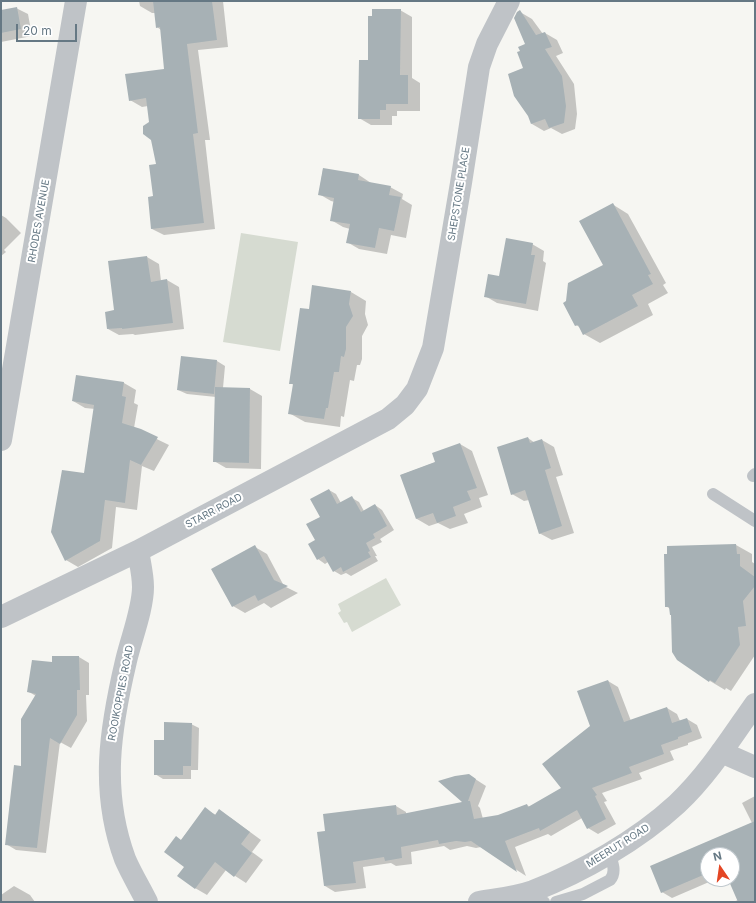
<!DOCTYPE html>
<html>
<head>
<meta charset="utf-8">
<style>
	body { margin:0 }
	#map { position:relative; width:756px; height:903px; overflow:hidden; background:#f6f6f2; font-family:Inter,sans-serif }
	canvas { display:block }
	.frame { position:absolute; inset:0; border:2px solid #657884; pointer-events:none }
	.north { position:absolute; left:700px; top:847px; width:40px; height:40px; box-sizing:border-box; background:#fff; border:1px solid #c1c9ce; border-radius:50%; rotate:347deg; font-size:11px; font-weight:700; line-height:16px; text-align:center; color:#657884 }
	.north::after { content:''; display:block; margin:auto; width:14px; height:18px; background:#e44624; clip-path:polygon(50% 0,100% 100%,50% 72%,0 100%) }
	.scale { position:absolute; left:16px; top:24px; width:61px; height:18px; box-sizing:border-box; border:2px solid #657884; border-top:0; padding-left:5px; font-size:12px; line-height:14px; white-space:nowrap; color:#657884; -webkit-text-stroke:3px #fff; paint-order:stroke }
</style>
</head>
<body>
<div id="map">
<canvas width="756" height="903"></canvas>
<div class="frame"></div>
<div class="north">N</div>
<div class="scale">20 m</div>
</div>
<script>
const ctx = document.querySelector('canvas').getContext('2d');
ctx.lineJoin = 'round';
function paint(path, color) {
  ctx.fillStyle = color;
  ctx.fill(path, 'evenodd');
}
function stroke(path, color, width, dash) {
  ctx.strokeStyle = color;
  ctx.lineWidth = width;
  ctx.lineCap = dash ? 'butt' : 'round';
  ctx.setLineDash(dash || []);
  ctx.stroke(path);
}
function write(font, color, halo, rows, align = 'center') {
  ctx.font = font + ' Inter,sans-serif';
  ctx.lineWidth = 4;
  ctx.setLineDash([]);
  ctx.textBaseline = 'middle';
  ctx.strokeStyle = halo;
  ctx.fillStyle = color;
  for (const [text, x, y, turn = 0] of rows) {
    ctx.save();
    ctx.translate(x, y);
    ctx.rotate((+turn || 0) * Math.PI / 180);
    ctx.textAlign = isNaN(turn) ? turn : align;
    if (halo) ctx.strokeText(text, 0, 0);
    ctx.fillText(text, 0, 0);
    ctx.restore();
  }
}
paint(new Path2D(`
	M 241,233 L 298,242 L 280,351 L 223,342 Z
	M 386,578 L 401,605 L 352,632 L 347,622 L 344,623 L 338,613 L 341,611 L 338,604 Z`), '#d6dbd1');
paint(new Path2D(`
	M 139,1 L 223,1 L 228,47 L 198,50 L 210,140 L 205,140 L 215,229 L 164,235 L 152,229 L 154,197 L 158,165 L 148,106 L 142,107 L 130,100 L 165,70 L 161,30 L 157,27 L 155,13 L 152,13 L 140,6 Z
	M 16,8 L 28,14 L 32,36 L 1,42 L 1,11 Z
	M 400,10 L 412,17 L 412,78 L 420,83 L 420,111 L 397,111 L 397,116 L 392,116 L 392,125 L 371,125 L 359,118 L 369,61 L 373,17 Z
	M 520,12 L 532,19 L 543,34 L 545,33 L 557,40 L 563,53 L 556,56 L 574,84 L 577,114 L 575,129 L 562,134 L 551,128 L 544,131 L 532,124 L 524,69 L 521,51 L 526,44 Z
	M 323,169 L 359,175 L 371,183 L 390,187 L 403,194 L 402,199 L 412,205 L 406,238 L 391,235 L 387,254 L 359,249 L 347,242 L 350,229 L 343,227 L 331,220 L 335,202 L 331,201 L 319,194 Z
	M 612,204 L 628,214 L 666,283 L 663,285 L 668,293 L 648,304 L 653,315 L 600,343 L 584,334 L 581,328 L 576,325 L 604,265 Z
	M 1,215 L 6,218 L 21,233 L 4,250 L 6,252 L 1,256 Z
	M 532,244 L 544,251 L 543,261 L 546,263 L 538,311 L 497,303 L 485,296 L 500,277 Z
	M 147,257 L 159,264 L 161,281 L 167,280 L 179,287 L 184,329 L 135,335 L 133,334 L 119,335 L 108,329 Z
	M 351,292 L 366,301 L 365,314 L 368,325 L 362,336 L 362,359 L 360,365 L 357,365 L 354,381 L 350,380 L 344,417 L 341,416 L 340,427 L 305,422 L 289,413 L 294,385 L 290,383 L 310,310 Z
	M 182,358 L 217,361 L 225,366 L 223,388 L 250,389 L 262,396 L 261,469 L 226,468 L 214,461 L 216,397 L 187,394 L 178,390 Z
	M 77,376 L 124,383 L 136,390 L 134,403 L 138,405 L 134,428 L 169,445 L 154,471 L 142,466 L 137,510 L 116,507 L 112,548 L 78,567 L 66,560 L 85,474 L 95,409 L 85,408 L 73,401 Z
	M 528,438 L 535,443 L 542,440 L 554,447 L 563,475 L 556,477 L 574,533 L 552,540 L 539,533 L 529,500 L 524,501 L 512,494 Z
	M 460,444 L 472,451 L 488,495 L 479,498 L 482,507 L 464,514 L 468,523 L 450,529 L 438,523 L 429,526 L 417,519 L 401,475 L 436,462 Z
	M 329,490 L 336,494 L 341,503 L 352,498 L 359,502 L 364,511 L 375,505 L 382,510 L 394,530 L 380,539 L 382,542 L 372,547 L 377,556 L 375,556 L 378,561 L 351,576 L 346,573 L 341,575 L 334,571 L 328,562 L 325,564 L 318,559 L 316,540 Z
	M 736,545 L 752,554 L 752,562 L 755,564 L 755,635 L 754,635 L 755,655 L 731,691 L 726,688 L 725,690 L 710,681 L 678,659 L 672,615 L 670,609 L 666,606 Z
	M 255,547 L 267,554 L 284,586 L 298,593 L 271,608 L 264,603 L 245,613 L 233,606 Z
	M 79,657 L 89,663 L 89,695 L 86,695 L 87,721 L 71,748 L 60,742 L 46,853 L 16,850 L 6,844 L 36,696 L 29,692 L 53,663 Z
	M 608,681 L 618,687 L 631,721 L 667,708 L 677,714 L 680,721 L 687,719 L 697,725 L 702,738 L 688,743 L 688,745 L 670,751 L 674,760 L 639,773 L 642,779 L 602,793 L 607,801 L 604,802 L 616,824 L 598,834 L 588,828 L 582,818 L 551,836 L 548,834 L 515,847 L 526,876 L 481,847 L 476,848 L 467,846 L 450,850 L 444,846 L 411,852 L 412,864 L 396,866 L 391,863 L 363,867 L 366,888 L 335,892 L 325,886 L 326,832 L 396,806 L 406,812 L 406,814 L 464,803 L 469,775 L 486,786 L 478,806 L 480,808 L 483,819 L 498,816 L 527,805 L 530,807 L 563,789 L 592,727 Z
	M 191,724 L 199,728 L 198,770 L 191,770 L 191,779 L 163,779 L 155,774 L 165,741 Z
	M 755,796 L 755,902 L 733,902 L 738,900 L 729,879 L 732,879 L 732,855 L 708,855 L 708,879 L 716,879 L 672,898 L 662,892 L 651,867 L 752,823 L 742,803 Z
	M 205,809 L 216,815 L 219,811 L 231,818 L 261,840 L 252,852 L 263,860 L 246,883 L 226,870 L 207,895 L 195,888 L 185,867 L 181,840 Z
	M 14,886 L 30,895 L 35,902 L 1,902 L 1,895 Z`), '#0003');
paint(new Path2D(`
	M 153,1 L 212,1 L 217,40 L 187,44 L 198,133 L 193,134 L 204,223 L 151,229 L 148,197 L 153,196 L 149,165 L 156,164 L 151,140 L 143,134 L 143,126 L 149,122 L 146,98 L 129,101 L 125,74 L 164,69 L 160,27 L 156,28 Z
	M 17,7 L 21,29 L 1,33 L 1,10 Z
	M 372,9 L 401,9 L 400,75 L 408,75 L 408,104 L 386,104 L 386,110 L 380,110 L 380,119 L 358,119 L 359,60 L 368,60 L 368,16 L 372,16 Z
	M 520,10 L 536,35 L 545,32 L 552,47 L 545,49 L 562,76 L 566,106 L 564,123 L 549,128 L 545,119 L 531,124 L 528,116 L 514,96 L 508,74 L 523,68 L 517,52 L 520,51 L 518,47 L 525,44 L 514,18 L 517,12 Z
	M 323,168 L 359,174 L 358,180 L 391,186 L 389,195 L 401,197 L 394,231 L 379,228 L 375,248 L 346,243 L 350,224 L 330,221 L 334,198 L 318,195 Z
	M 613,203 L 651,274 L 648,275 L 653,284 L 632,295 L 638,306 L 583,335 L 578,325 L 575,326 L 563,303 L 566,301 L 568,283 L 603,265 L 579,221 Z
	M 506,238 L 533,243 L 531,255 L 535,255 L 526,304 L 484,297 L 488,274 L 499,276 Z
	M 147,256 L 151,282 L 167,279 L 173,323 L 122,329 L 122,328 L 107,329 L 105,312 L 114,310 L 108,261 Z
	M 312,285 L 351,291 L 349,304 L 353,316 L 346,327 L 346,349 L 344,357 L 341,356 L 339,372 L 334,372 L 328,408 L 326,408 L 324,419 L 288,414 L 293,384 L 289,384 L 300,308 L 309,309 Z
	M 181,356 L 217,360 L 214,394 L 177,390 Z
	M 76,375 L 124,382 L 122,396 L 126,397 L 122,423 L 141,429 L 158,437 L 141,465 L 130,460 L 125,503 L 105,500 L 100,541 L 65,561 L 51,532 L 62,470 L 84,473 L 94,405 L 72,401 Z
	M 215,387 L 250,388 L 249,463 L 213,462 Z
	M 528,437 L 530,443 L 542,439 L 551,468 L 545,470 L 562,526 L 539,534 L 525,490 L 511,495 L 497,447 Z
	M 460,443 L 477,488 L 467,491 L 471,500 L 453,507 L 456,516 L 437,523 L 433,513 L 416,519 L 400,475 L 435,462 L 432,453 Z
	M 329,489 L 337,504 L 352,496 L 361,512 L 375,504 L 387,526 L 373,534 L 375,538 L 366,543 L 370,551 L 368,552 L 371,557 L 343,572 L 341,567 L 333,572 L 324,556 L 317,560 L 308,544 L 315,540 L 306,524 L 320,517 L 310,499 Z
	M 736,544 L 737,554 L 740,554 L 740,566 L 755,577 L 755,586 L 743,601 L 746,626 L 738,627 L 740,645 L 715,683 L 710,680 L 709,682 L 677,660 L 672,652 L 671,615 L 670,615 L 669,607 L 665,607 L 664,554 L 667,554 L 667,546 Z
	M 255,545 L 274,580 L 288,586 L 258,601 L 255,595 L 232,607 L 211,569 Z
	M 52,656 L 79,656 L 80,690 L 77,690 L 77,715 L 60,744 L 50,738 L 37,848 L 5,845 L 14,765 L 21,766 L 21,719 L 36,694 L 27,692 L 32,660 L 52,662 Z
	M 608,680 L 624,722 L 667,707 L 672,723 L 687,718 L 692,732 L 678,737 L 678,739 L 661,745 L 664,754 L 629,767 L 632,773 L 592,788 L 597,795 L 595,796 L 606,819 L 587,829 L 577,810 L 540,831 L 539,828 L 505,841 L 517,872 L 471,841 L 465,842 L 456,841 L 439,844 L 438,840 L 401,847 L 402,858 L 385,861 L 384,857 L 353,862 L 356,883 L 324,886 L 317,832 L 325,831 L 323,814 L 396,805 L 397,815 L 462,802 L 438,781 L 455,776 L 469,774 L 476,779 L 468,801 L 470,801 L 474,819 L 498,815 L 527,804 L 528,807 L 561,788 L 542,764 L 590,726 L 577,691 Z
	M 164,722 L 192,723 L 191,766 L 183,766 L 183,775 L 154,775 L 154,740 L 164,740 Z
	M 205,807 L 215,815 L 219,809 L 250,832 L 241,844 L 252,853 L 234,877 L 215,862 L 195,889 L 177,876 L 184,867 L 164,852 L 176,836 L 181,840 Z
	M 755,821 L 755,902 L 738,902 L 728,879 L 732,879 L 732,855 L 708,855 L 708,873 L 661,893 L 650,866 Z`), '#a7b1b5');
stroke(new Path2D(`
	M 753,476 L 755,474
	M 713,494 L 755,521
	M 532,891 L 542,902 L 544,902
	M 556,902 L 583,894 L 610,880 C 617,872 612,861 609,853`), '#bfc3c7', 12);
stroke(new Path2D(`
	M 1,440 L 76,1
	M 138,551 C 140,563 143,575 143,587 C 143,609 131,639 126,661 C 110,729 100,791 125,859 C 131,873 140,888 147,902
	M 1,617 L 138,551 L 388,419 L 405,405 L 417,389 L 433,348 L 461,183 L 479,67 L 487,44 L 509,1
	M 721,752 L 755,767
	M 479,902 C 497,899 516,897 533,891 C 582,872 638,840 677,804 C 708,775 731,738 755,704`), '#bfc3c7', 22);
write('10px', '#657884', '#fff', [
	["SHEPSTONE PLACE",459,194,-81],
	["RHODES AVENUE",39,221,-80],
	["STARR ROAD",214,511,-28],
	["ROOIKOPPIES ROAD",121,693,-79],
	["MEERUT ROAD",618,846,-32]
]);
</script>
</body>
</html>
